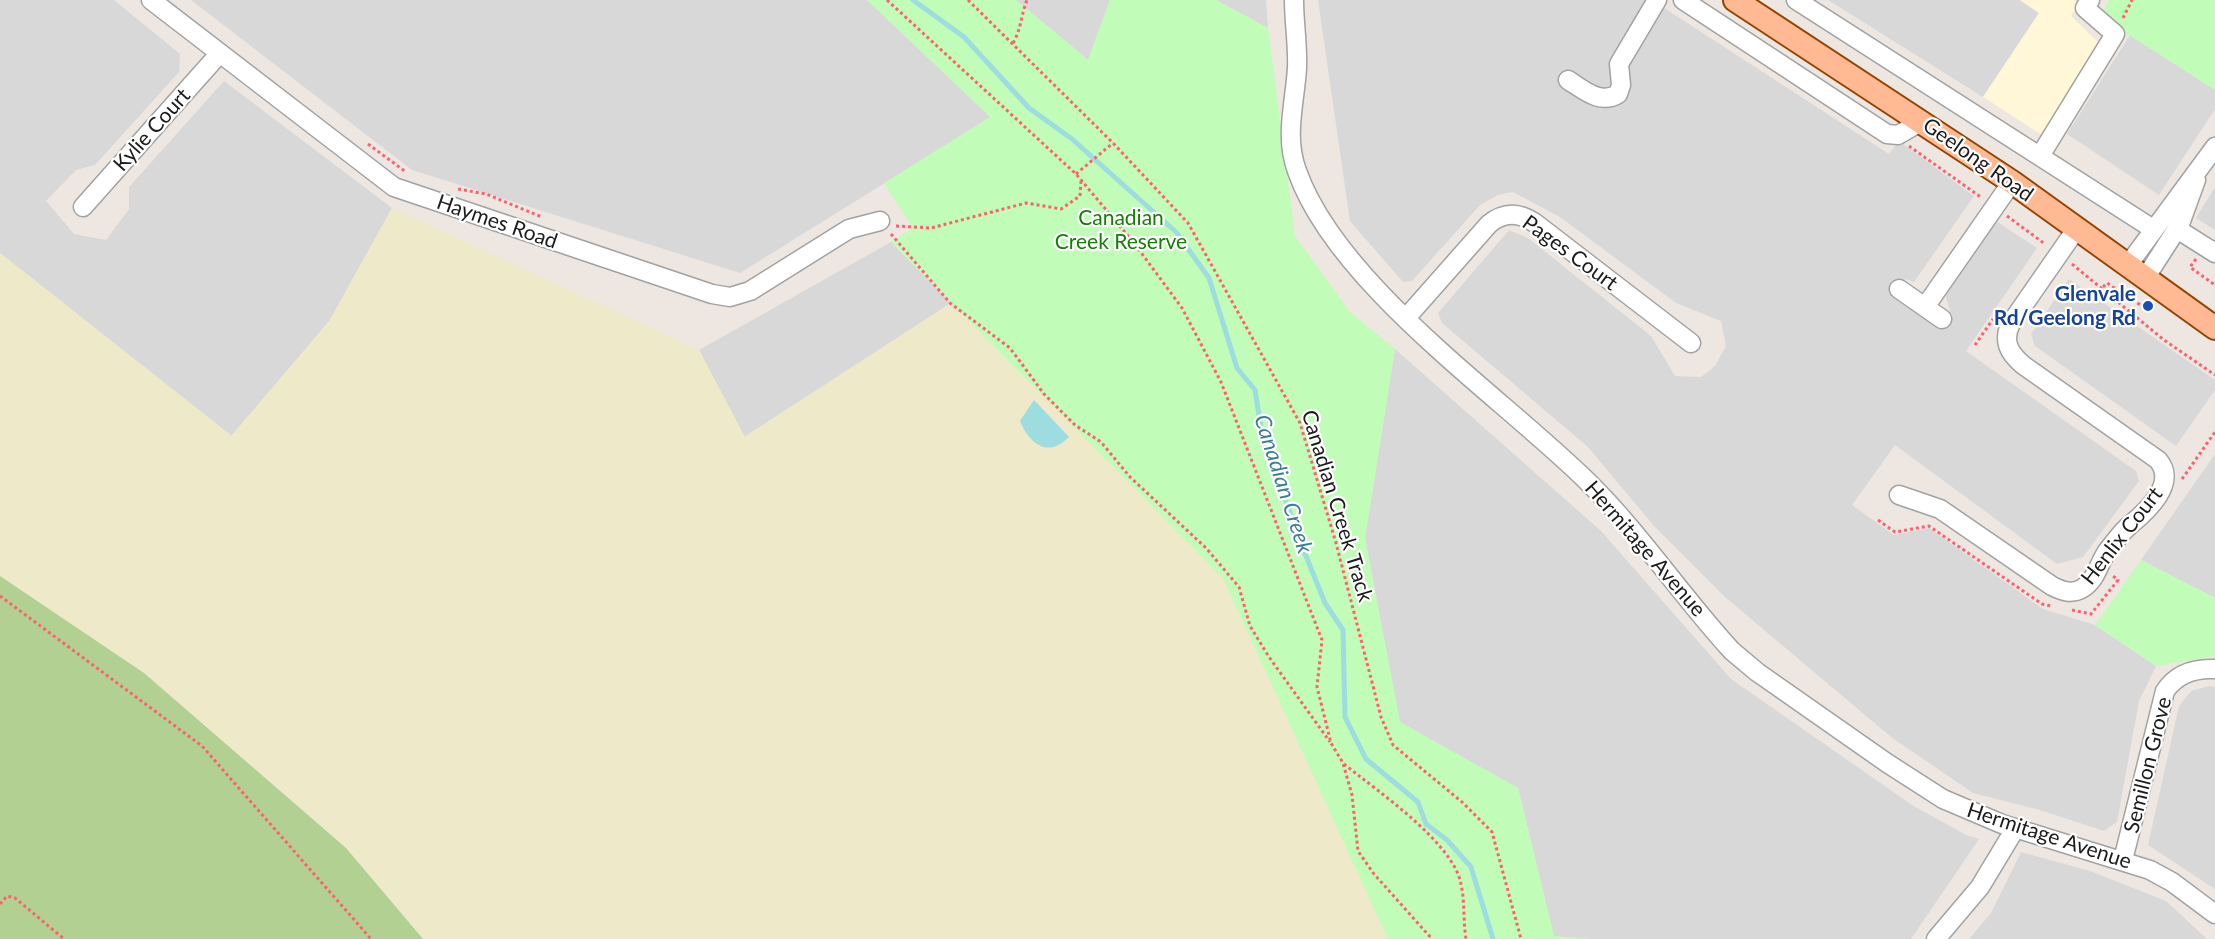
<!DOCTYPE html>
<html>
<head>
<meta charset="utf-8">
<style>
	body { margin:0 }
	canvas { display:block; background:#eee6e0 }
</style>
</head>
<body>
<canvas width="2215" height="939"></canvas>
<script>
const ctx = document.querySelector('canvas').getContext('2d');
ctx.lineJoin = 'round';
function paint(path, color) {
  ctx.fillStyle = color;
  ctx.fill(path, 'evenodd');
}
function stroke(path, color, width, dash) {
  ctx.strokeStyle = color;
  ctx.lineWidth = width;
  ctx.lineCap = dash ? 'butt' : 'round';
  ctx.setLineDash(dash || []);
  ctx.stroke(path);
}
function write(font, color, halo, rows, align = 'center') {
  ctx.font = font + ' Lato,sans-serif';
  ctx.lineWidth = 4.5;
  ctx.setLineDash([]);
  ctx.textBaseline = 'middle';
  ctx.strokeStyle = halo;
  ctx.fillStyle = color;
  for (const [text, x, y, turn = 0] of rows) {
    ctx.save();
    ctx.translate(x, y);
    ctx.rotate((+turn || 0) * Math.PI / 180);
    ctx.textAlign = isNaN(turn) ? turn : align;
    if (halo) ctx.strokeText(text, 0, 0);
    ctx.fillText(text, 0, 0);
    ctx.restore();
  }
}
paint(new Path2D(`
	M 0,0 L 114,0 L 180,54 L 179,72 L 95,165 L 76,170 L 46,201 L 74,234 L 106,240 L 129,209 L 129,187 L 224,81 L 392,208 L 330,320 L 232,436 L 0,253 Z
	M 191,0 L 867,0 L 991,117 L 740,273 L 412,170 Z
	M 1016,0 L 1110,0 L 1088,60 Z
	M 1216,0 L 1266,0 L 1268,28 Z
	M 1318,0 L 1652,0 L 1889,154 L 1899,141 L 1974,196 L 1914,282 L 1906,279 L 1894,295 L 1938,328 L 1950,311 L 1945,294 L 1996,221 L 2037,248 L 1966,351 L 2136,471 L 2139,481 L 2083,557 L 2057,564 L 1895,445 L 1852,505 L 1894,535 L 1929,528 L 2043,609 L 2095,625 L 2156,666 L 2139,701 L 2117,822 L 2104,831 L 2040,810 L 1973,793 L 1891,737 L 1725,597 L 1655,527 L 1588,447 L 1442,323 L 1438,313 L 1509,230 L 1528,238 L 1651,336 L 1675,376 L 1701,377 L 1715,366 L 1726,346 L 1721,321 L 1676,303 L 1560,217 L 1513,192 L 1498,195 L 1480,205 L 1412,281 L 1403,282 L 1350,221 Z
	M 1828,0 L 2020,0 L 2039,13 L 1983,97 Z
	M 2130,35 L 2215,90 L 2215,109 L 2159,195 L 2067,134 Z
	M 2215,187 L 2215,230 L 2196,218 Z
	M 891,242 L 951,303 L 744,437 L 699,350 Z
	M 2069,279 L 2215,380 L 2215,390 L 2176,446 L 2035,346 L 2031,334 Z
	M 1395,349 L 1601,531 L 1731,679 L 1912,805 L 1966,835 L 1979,839 L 1911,939 L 1589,939 L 1554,937 L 1518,788 L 1400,723 L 1365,538 Z
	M 2215,454 L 2215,598 L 2141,560 Z
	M 2209,686 L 2215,687 L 2215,889 L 2148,845 L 2179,706 L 2191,691 Z
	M 2021,852 L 2090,871 L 2166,901 L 2207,939 L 1969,939 L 1991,913 Z`), '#d9d8d8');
paint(new Path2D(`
	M 2020,0 L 2074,0 L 2078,4 L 2071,16 L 2099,43 L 2042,135 L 1983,97 L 2039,13 Z`), '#fff7d8');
paint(new Path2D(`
	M 392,208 L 699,350 L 745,437 L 951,303 L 1223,578 L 1388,939 L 423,939 L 346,848 L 144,673 L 0,576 L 0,253 L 231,436 L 330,320 Z`), '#eee9c9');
paint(new Path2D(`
	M 0,576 L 144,673 L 346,848 L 423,939 L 0,939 Z`), '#b1d092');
paint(new Path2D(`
	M 867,0 L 1016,0 L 1088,60 L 1110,0 L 1216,0 L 1268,28 L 1295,236 L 1350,312 L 1395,349 L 1365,538 L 1400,722 L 1518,788 L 1554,936 L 1589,939 L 1388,939 L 1223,578 L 891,242 L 913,228 L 884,183 L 990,117 Z
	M 2109,0 L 2215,0 L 2215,90 L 2101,17 Z
	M 2141,560 L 2215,598 L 2215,656 L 2156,666 L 2095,625 Z`), '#c1fcb8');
paint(new Path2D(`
	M 1034,400 L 1069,437 C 1048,458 1030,445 1020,421 Z`), '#9ddddf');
stroke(new Path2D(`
	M 913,0 L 964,37 L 1029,108 L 1072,139 L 1176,232 L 1209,278 L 1237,368 L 1255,390 L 1262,434 L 1302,546 L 1325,603 L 1343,630 L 1345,717 L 1366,759 L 1418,802 L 1426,824 L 1447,840 L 1471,867 L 1493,939`), '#9ddddf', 5);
const minor = new Path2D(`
	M 151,0 L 394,187 L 712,294 L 730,297 L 750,291 L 849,229 L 880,221
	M 1294,0 C 1294,23 1298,45 1297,68 C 1295,103 1284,136 1297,171 C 1337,285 1502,397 1588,482 C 1641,534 1682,597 1732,651 L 1757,672 L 1887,763 L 1943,799 L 2002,824 L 2150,870 L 2172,882 L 2215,914
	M 1683,0 L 1887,134 L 1898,135 L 1922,121
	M 1796,0 L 2153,229
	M 1568,80 C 1584,90 1600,105 1618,94 L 1621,85 L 1619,64 L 1657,0
	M 2040,156 L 2115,34 L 2085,8 L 2090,0
	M 83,207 L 220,53
	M 2177,229 L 2215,253
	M 2128,265 L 2215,147
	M 2146,277 L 2180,224 L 2196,180
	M 1899,289 L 1942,319
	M 1925,307 L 2012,182
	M 1406,318 L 1489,224 C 1504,212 1519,212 1535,223 L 1691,343
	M 1899,495 L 1940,509 L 2052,586 C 2062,591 2072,595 2083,588 C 2097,579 2099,562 2108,550 C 2115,542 2122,531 2130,525 C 2147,511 2178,483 2158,460 L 2023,365 C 2009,353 2002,341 2011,323 L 2077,228
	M 2123,860 L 2165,691 C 2177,673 2195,668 2215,669
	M 1936,939 L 1980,887 L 2015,829`);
const major = new Path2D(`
	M 1735,0 L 2012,182 L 2215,328`);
stroke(minor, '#a2a2a2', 21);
stroke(major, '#934400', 26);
stroke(new Path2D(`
	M 887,0 L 1076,174 L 1134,243 L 1182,308 L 1221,382 L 1322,640 L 1317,687 L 1331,743 L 1343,763 L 1352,795 L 1358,851 L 1374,874 L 1432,939
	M 968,0 L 1113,143 L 1188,223 L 1300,423 L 1336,543 L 1381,717 L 1393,745 L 1462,802 L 1492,832 L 1521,939
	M 2123,18 L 2132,0
	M 1013,43 C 1021,30 1021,15 1027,0
	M 368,144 L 406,172
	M 1909,146 L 1982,198
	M 1076,174 L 1113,143
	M 458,189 L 486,194 L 542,217
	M 2007,216 L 2045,244
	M 896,226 L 931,228 L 1026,203 L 1061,209 L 1080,196 L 1081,181
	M 891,234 L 950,303 L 1010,348 L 1044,394 L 1075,425 L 1101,442 L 1130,477 L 1206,548 L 1239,587 L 1250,626 L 1269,657 L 1330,742
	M 2196,259 L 2190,267 L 2215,285
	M 2072,264 L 2164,340 L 2215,375
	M 2103,287 L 2107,283 L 2145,308
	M 1975,345 L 1993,319
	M 2182,479 L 2215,432
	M 1878,520 L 1895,532 L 1929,526 L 2042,604 L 2051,606
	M 0,596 L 202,746 L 371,939
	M 2072,610 L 2091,614 L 2118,580 L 2113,576
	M 1344,764 C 1377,791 1453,842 1461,884 C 1465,902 1463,921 1466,939
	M 0,904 L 7,896 L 15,898 L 64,939`), '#ff6070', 3, [3, 3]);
stroke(minor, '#fff', 18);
stroke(major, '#ffba94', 22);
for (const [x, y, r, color] of [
	[2148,306,6,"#1a4fb4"]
]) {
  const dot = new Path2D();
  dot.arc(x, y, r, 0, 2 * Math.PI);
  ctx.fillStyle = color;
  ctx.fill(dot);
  stroke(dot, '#fff', 2);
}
write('21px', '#1b1b1b', '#fff', [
	["Kylie Court",152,130,-48],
	["Geelong Road",1978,160,35],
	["Haymes Road",497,222,19],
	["Pages Court",1570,253,36],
	["Canadian Creek Track",1337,506,73],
	["Henlix Court",2122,536,-52],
	["Hermitage Avenue",1645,549,49],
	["Semillon Grove",2148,765,-76],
	["Hermitage Avenue",2049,836,18]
]);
write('21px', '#147e05', '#fff', [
	["Canadian",1121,218],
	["Creek Reserve",1121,242]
]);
write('bold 21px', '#164399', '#fff', [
	["Glenvale",2136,294],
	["Rd/Geelong Rd",2136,318]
], 'right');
write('italic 22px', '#3c7d97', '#fff', [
	["Canadian Creek",1283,484,72]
]);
</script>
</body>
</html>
